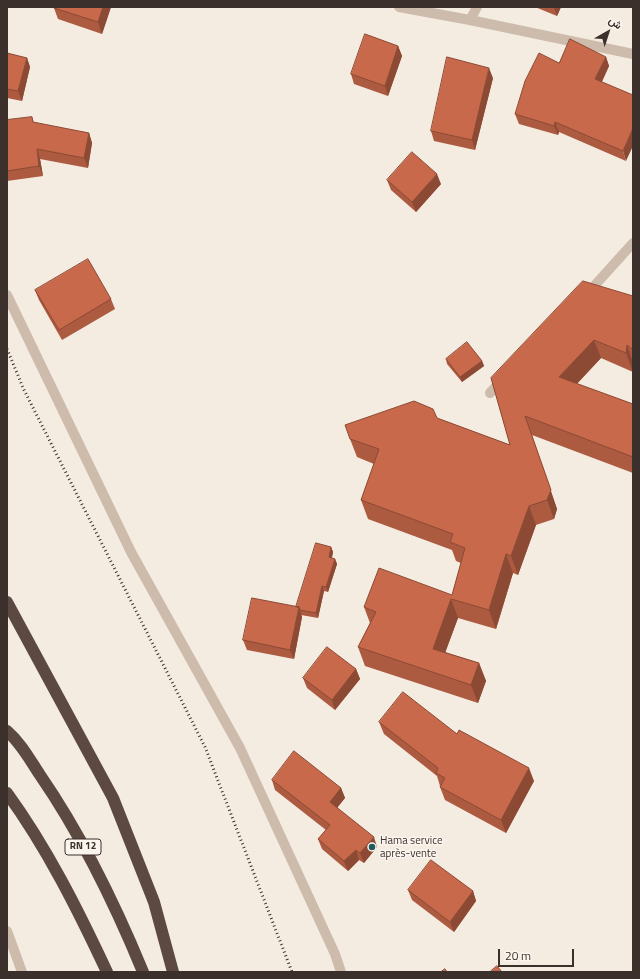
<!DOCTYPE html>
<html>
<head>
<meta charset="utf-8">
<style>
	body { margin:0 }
	#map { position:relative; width:640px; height:979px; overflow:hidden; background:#f4ebe1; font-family:"Titillium Web",Vazirmatn,sans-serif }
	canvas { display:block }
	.frame { position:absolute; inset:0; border:8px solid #3b302b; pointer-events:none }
	.north { position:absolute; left:588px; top:12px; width:40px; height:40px; -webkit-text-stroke:3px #fbf5ee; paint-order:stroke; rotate:39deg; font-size:11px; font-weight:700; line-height:16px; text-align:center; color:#3b302b }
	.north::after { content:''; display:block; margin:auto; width:14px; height:18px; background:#3b302b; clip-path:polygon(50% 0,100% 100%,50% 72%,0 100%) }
	.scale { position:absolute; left:498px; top:949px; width:76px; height:18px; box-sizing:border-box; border:2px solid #3b302b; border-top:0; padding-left:5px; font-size:12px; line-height:14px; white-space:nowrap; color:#3b302b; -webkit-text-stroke:3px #fbf5ee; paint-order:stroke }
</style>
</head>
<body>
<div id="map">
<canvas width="640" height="979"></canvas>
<div class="frame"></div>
<div class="north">ش</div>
<div class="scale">20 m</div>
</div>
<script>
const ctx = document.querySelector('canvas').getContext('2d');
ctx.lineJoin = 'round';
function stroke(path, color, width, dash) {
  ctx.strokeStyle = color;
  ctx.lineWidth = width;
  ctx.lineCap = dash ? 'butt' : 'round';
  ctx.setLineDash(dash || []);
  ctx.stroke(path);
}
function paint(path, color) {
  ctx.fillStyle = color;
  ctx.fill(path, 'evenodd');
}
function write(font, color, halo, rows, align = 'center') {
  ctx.font = font + ' "Titillium Web",sans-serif';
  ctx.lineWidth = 3;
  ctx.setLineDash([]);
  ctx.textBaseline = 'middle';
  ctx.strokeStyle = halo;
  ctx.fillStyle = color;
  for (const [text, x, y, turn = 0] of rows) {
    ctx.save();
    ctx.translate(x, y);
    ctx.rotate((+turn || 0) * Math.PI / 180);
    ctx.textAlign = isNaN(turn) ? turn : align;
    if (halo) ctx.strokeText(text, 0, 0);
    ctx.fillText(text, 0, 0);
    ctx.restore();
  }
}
stroke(new Path2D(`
	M 7,931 L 22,972`), '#cdbbac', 10);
stroke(new Path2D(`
	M 399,7 L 470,20 L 633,54
	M 470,20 L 477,7
	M 7,295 L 131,552 L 240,748 L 335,954 L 341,972
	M 586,295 L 633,243
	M 490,393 L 503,379`), '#cdbbac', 10);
stroke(new Path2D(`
	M 7,602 L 113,798 L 154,902 L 173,972
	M 7,731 C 21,743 30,760 40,775 C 82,836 115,904 143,972
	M 7,793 C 47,848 78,910 107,972`), '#5c4a42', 12);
stroke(new Path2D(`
	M 7,349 L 24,390 L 205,747 L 292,972`), '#3b302b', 3, [1, 3]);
paint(new Path2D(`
	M 54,7 L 111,7 L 102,34 L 58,19 L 54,8 Z
	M 535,7 L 561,7 L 557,16 Z
	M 398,46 L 402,56 L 388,96 L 354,84 L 351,74 Z
	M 7,53 L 27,58 L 30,67 L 22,101 L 7,98 Z
	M 606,57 L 609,66 L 602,82 L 626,161 L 559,132 L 558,135 L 519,124 L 515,114 L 559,63 Z
	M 493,78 L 475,150 L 434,141 L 431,131 Z
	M 32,117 L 34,123 L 89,133 L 92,143 L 88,168 L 40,159 L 43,176 L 7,181 L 7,120 Z
	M 387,180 L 441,184 L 416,212 L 391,190 Z
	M 35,290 L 111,299 L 115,309 L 62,340 L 39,300 Z
	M 633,296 L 633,372 L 601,358 L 577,384 L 633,404 L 633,473 L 532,435 L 557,509 L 554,519 L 536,525 L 518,575 L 513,573 L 496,629 L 458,618 L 445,652 L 479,663 L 486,681 L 478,703 L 365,666 L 358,647 L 370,623 L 364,607 L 452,595 L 461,563 L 456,561 L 452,550 L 368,519 L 361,500 L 374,464 L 357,457 L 350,439 L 437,418 L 510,445 L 491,378 Z
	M 446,359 L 482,361 L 484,366 L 462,382 L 447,364 Z
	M 331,547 L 333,552 L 332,558 L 335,559 L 337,564 L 328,592 L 324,591 L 318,618 L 301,615 L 302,617 L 294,659 L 247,650 L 243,640 L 296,607 Z
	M 356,669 L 360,679 L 335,710 L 307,688 L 303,678 Z
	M 379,722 L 457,734 L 534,781 L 506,833 L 445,800 L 440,787 L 441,786 L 440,786 L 437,776 L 384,734 Z
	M 272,780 L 341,788 L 345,798 L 337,807 L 377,847 L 364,863 L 359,860 L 348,871 L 322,849 L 318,839 L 326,830 L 275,790 Z
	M 408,890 L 473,891 L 476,901 L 454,932 L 412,900 Z`), '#ac5a40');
paint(new Path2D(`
	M 103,7 L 111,7 L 102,34 L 98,22 Z
	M 554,7 L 561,7 L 557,16 Z
	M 398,46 L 402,56 L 388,96 L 385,86 Z
	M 606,57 L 609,66 L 598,89 L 595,79 Z
	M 27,58 L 30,67 L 22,101 L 18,91 Z
	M 489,68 L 493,78 L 475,150 L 472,140 Z
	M 555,122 L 559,132 L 558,135 L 554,126 Z
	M 633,128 L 633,146 L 626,161 L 623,151 Z
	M 89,133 L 92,143 L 88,168 L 84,158 Z
	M 37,149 L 40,159 L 43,176 L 39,166 Z
	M 437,174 L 441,184 L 416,212 L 412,202 Z
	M 594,340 L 601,358 L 566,395 L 559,377 Z
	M 627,345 L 633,363 L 633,372 L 626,353 Z
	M 482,361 L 484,366 L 462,382 L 460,377 Z
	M 525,416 L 557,509 L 554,519 L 547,500 Z
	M 529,506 L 536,525 L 518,575 L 511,556 Z
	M 331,547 L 333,552 L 331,562 L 329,557 Z
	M 506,554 L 513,573 L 496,629 L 489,610 Z
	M 335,559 L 337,564 L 328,592 L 326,587 Z
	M 322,586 L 324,591 L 318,618 L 316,613 Z
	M 451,599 L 458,618 L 440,667 L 433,649 Z
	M 299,607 L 302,617 L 294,659 L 290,650 Z
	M 479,663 L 486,681 L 478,703 L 471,685 Z
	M 356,669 L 360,679 L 335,710 L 332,700 Z
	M 529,768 L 534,781 L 506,833 L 501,820 Z
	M 341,788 L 345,798 L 334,812 L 330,802 Z
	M 374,837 L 377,847 L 364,863 L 360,853 Z
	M 356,850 L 359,860 L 348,871 L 344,861 Z
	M 473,891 L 476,901 L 454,932 L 450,922 Z`), '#8c4a34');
const building = new Path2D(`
	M 54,7 L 103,7 L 98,22 L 54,8 Z
	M 365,34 L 398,46 L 385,86 L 351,74 Z
	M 570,39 L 606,57 L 595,79 L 633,95 L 633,128 L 623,151 L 555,122 L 554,126 L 515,114 L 525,81 L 539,53 L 559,63 Z
	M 7,53 L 27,58 L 18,91 L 7,89 Z
	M 447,57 L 489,68 L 472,140 L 431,131 Z
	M 32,117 L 33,122 L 89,133 L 84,158 L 37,149 L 39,166 L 7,171 L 7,120 Z
	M 412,152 L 437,174 L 412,202 L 387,180 Z
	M 88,259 L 111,299 L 59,330 L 35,290 Z
	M 583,281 L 633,296 L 633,350 L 627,345 L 626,353 L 594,340 L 559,377 L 633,404 L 633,457 L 525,416 L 551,490 L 547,500 L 529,506 L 511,556 L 506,554 L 489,610 L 451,599 L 433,649 L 479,663 L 471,685 L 358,647 L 376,612 L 364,607 L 379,568 L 452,595 L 465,548 L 450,542 L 453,534 L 361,500 L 379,449 L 350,439 L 345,425 L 414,401 L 433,409 L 437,418 L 510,445 L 491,378 Z
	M 467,342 L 482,361 L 460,377 L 446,359 Z
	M 316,543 L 331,547 L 329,557 L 335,559 L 326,587 L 322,586 L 316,613 L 300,610 L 299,607 L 296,607 Z
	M 252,598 L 299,607 L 290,650 L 243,640 Z
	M 327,647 L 356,669 L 332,700 L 303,678 Z
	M 403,692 L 457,734 L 459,730 L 529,768 L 501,820 L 440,787 L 445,778 L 436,773 L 438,768 L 379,722 Z
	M 294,751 L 341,788 L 330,802 L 374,837 L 360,853 L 356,850 L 344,861 L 318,839 L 330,825 L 272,780 Z
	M 431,860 L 473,891 L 450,922 L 408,890 Z
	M 497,966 L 502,972 L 490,972 Z
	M 445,969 L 447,972 L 441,972 Z`);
paint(building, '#c8694b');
stroke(building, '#8c4a34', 1);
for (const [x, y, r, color] of [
	[372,847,4,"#1f5a5e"]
]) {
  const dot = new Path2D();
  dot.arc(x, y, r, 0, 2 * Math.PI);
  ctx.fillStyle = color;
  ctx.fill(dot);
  stroke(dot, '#fbf5ee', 1.5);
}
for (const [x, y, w] of [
	[83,847,36]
]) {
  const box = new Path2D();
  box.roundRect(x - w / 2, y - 8, w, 16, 3);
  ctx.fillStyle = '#fbf5ee';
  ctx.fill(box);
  stroke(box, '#3b302b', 1);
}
write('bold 10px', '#3b302b', null, [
	["RN 12",83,847]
]);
write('11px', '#3b302b', '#fbf5ee', [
	["Hama service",380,841],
	["après-vente",380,854]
], 'left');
</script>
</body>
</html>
